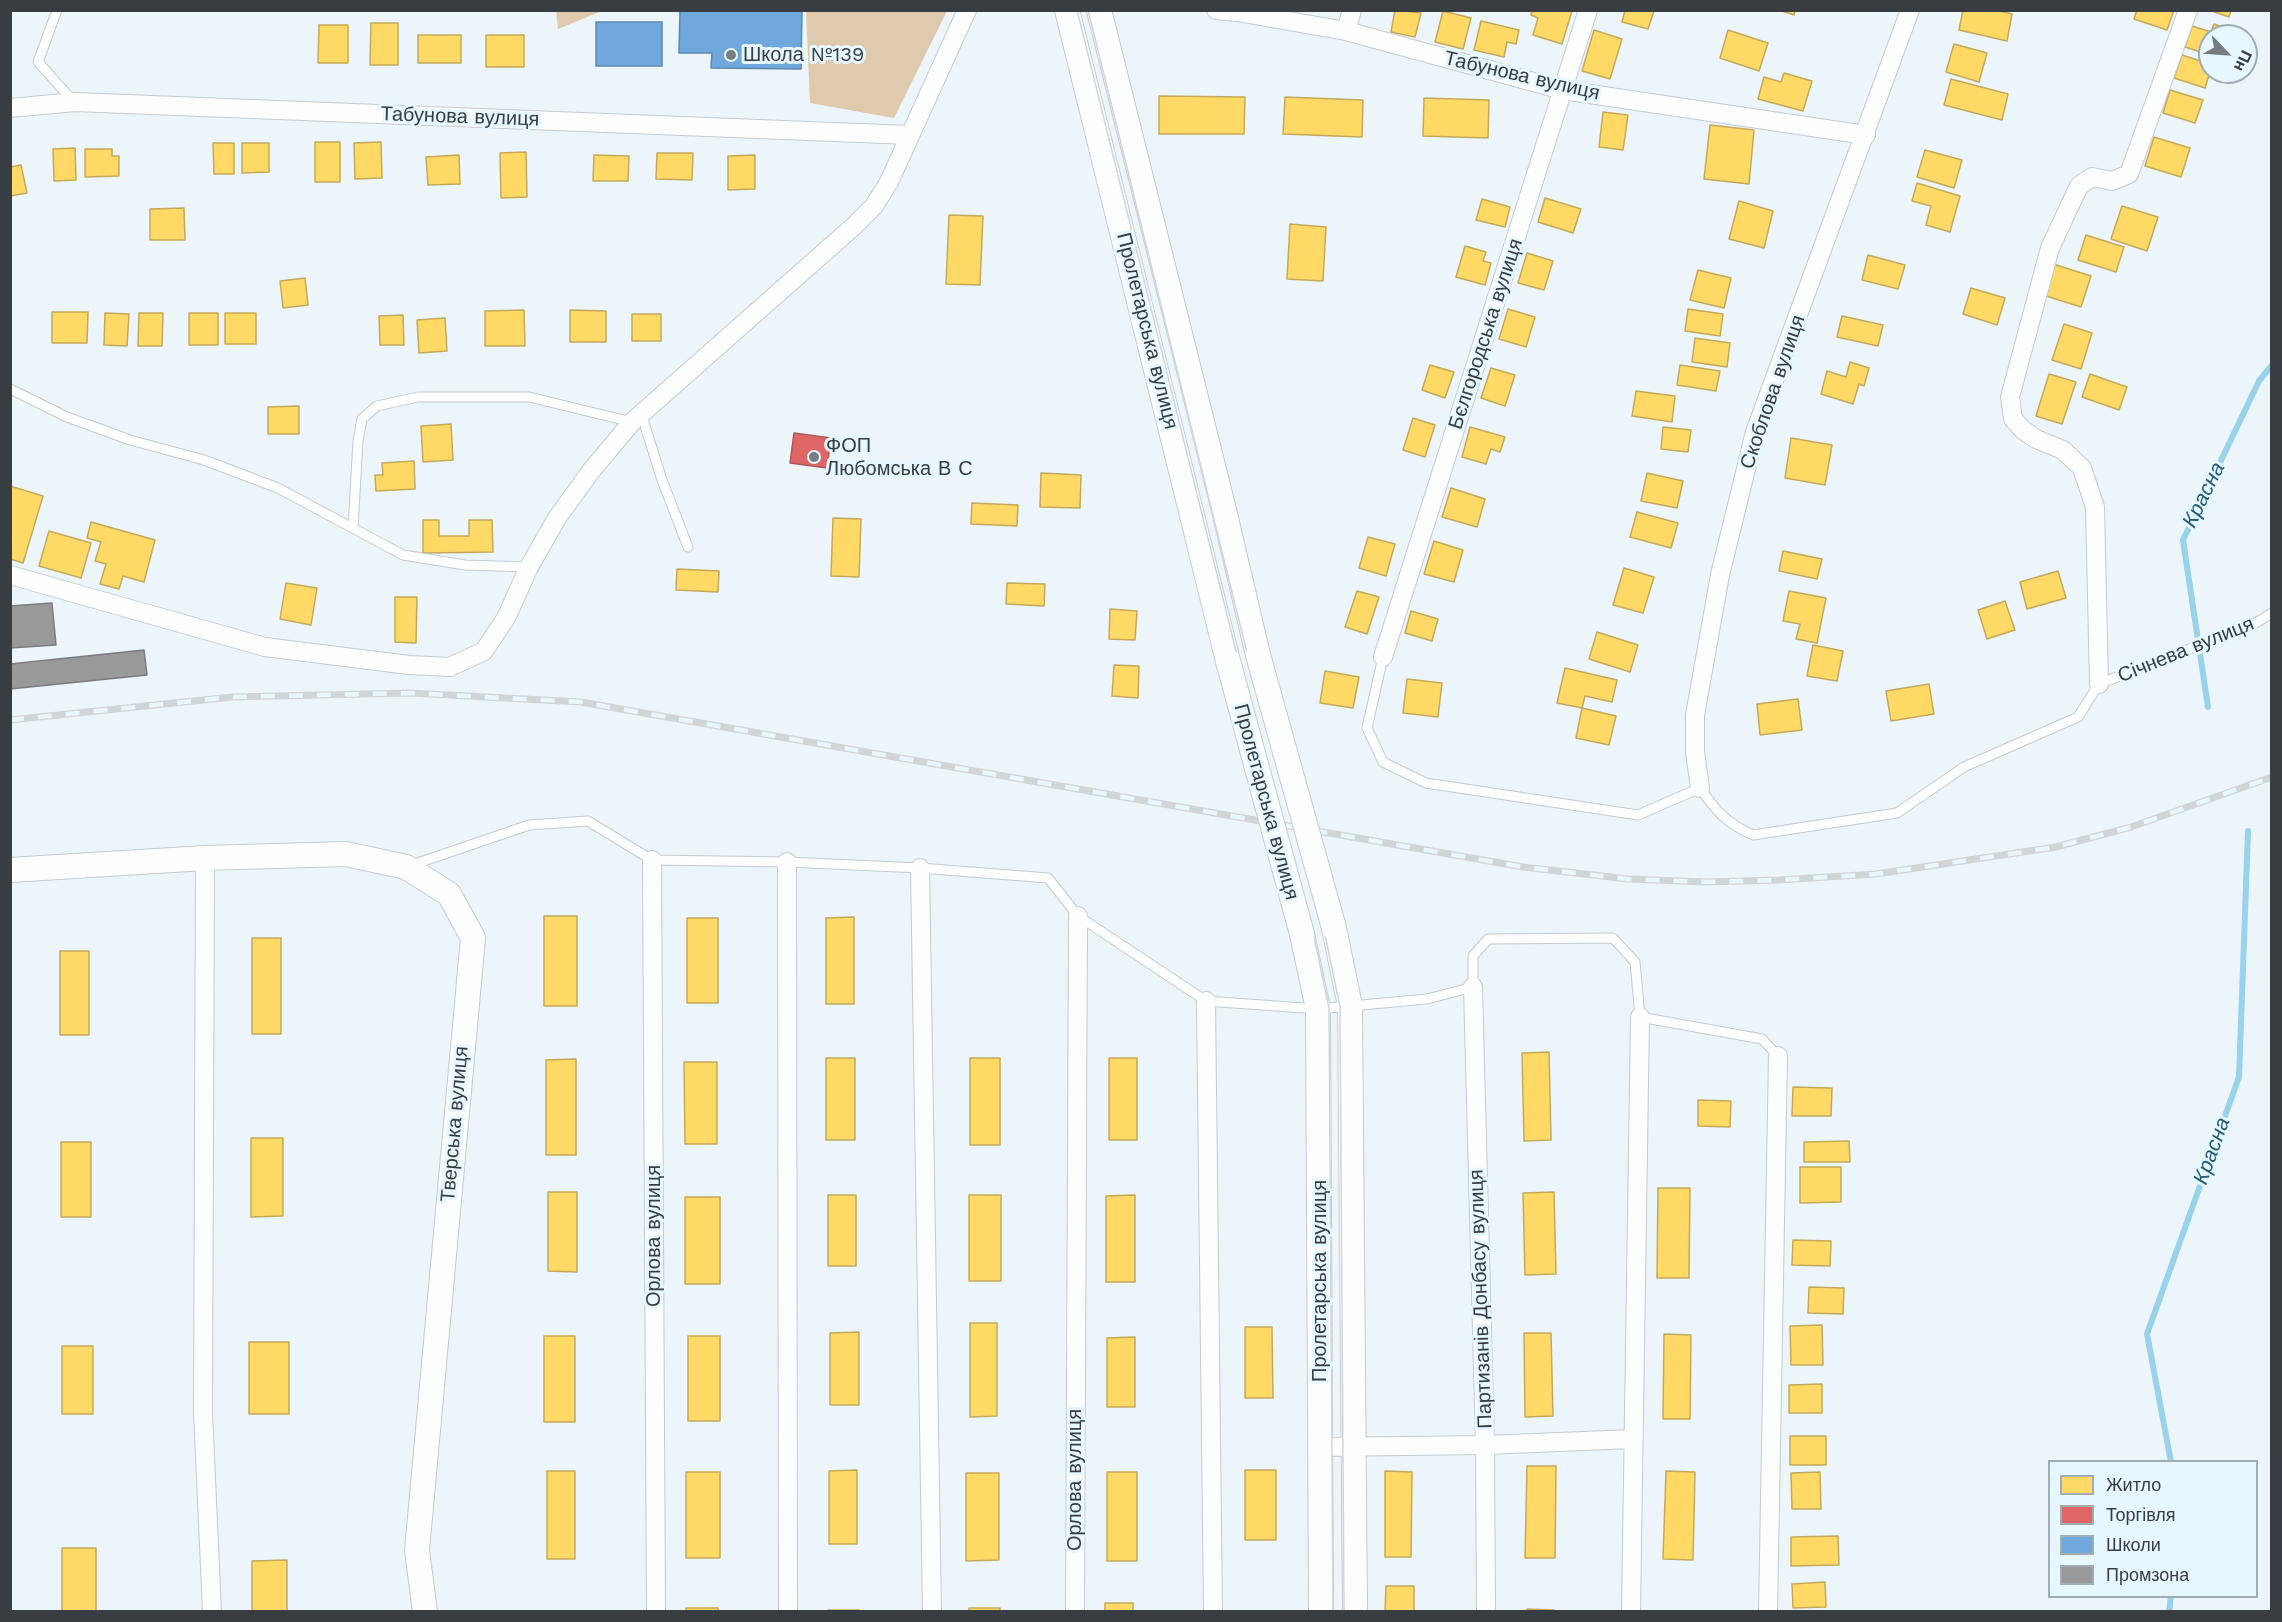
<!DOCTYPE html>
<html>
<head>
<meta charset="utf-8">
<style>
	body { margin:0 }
	#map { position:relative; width:2282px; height:1622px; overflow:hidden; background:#ecf5f9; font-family:"Work Sans",sans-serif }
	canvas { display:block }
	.frame { position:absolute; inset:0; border:12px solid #373d41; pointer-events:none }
	.legend { position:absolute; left:2048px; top:1460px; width:210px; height:138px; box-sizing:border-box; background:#e6f7ff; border:2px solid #a0adb3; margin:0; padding:8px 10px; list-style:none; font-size:18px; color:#373d41 }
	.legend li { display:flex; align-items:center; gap:12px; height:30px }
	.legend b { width:30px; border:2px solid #a0adb3 }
	.north { position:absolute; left:2198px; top:24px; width:60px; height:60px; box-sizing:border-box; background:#e6f7ff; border:2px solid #a0adb3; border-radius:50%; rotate:115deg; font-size:16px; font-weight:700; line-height:24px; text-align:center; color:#373d41 }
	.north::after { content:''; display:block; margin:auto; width:21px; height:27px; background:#767d81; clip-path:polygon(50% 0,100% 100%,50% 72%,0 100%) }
</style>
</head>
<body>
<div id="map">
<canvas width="2282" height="1622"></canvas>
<div class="frame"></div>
<ul class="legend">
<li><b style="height:16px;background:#ffd966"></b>Житло</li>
<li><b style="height:16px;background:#e06666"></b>Торгівля</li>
<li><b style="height:16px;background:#6fa8dc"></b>Школи</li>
<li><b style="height:16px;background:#999"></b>Промзона</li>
</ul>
<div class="north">Пн</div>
</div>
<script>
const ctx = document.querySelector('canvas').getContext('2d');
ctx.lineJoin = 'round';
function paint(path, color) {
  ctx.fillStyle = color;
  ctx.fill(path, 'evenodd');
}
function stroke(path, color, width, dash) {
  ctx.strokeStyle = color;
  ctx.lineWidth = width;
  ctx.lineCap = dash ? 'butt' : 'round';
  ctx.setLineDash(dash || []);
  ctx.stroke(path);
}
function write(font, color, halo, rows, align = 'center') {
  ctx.font = font + ' "Work Sans",sans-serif';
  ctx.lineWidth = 6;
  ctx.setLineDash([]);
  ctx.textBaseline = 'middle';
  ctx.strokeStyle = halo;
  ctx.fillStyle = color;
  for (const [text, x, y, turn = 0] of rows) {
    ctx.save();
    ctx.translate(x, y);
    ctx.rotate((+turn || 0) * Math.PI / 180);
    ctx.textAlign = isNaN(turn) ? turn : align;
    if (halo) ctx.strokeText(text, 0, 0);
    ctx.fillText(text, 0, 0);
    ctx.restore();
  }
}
paint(new Path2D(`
	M 556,11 L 556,10 L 602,11 L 558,29 Z
	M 806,11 L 806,10 L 947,11 L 894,118 L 810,103 Z`), '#dfcaad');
const homes = new Path2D(`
	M 1395,10 L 1421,13 L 1415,37 L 1391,32 Z
	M 1532,10 L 1572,11 L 1562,44 L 1533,35 L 1538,18 L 1531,15 Z
	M 1625,10 L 1654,11 L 1648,29 L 1622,22 Z
	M 1779,10 L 1795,10 L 1794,15 Z
	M 1963,10 L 1995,10 L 2012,14 L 2007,41 L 1959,30 Z
	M 2137,10 L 2174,10 L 2167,30 L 2134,19 Z
	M 2209,10 L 2231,10 L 2229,17 Z
	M 1443,11 L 1471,18 L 1463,49 L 1435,42 Z
	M 1481,21 L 1519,30 L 1516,44 L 1507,42 L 1504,57 L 1474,50 Z
	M 371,23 L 398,23 L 398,65 L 370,65 Z
	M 2214,24 L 2234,31 L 2233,36 L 2210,36 L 2210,55 L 2185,47 L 2192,26 L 2211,32 Z
	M 319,25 L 348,25 L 348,63 L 318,63 Z
	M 1594,30 L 1622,39 L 1610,79 L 1582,71 Z
	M 1728,30 L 1768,43 L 1759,71 L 1720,58 Z
	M 418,35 L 461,35 L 461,63 L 418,63 Z
	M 486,35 L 524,35 L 524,67 L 486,67 Z
	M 1954,44 L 1987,53 L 1979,82 L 1946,72 Z
	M 2182,55 L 2210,64 L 2210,72 L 2205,88 L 2174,78 Z
	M 1784,73 L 1812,81 L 1803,111 L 1758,99 L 1764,77 L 1781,82 Z
	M 1951,79 L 2008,94 L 2002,120 L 1944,105 Z
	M 2170,90 L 2203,100 L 2195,123 L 2163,113 Z
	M 1159,96 L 1245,97 L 1244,134 L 1159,134 Z
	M 1285,97 L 1363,100 L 1362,137 L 1283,134 Z
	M 1424,98 L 1489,100 L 1488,138 L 1423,136 Z
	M 1603,112 L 1628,115 L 1623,150 L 1599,147 Z
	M 1710,125 L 1754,130 L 1749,184 L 1704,179 Z
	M 2154,137 L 2190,148 L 2181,177 L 2145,166 Z
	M 315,142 L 340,142 L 340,182 L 315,182 Z
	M 381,142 L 382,178 L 355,179 L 354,143 Z
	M 213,143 L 234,143 L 234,174 L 214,174 Z
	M 242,143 L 269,143 L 269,172 L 242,173 Z
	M 75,148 L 76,180 L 54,181 L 53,149 Z
	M 85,149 L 112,149 L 112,156 L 119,156 L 119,176 L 85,177 Z
	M 1925,150 L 1962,160 L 1954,188 L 1917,177 Z
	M 526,152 L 527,197 L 501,198 L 500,153 Z
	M 657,153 L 693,153 L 692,180 L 656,179 Z
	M 459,155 L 460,184 L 428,185 L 426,157 Z
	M 594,155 L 629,156 L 628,181 L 593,181 Z
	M 755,155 L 755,189 L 728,190 L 728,156 Z
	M 21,165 L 27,193 L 10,196 L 10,167 Z
	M 1917,183 L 1960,196 L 1950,232 L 1926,225 L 1931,206 L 1912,201 Z
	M 1545,198 L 1581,209 L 1573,233 L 1538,222 Z
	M 1482,199 L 1510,207 L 1505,227 L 1476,220 Z
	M 1739,201 L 1773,211 L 1764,248 L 1729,239 Z
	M 2122,206 L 2158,217 L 2147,251 L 2111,239 Z
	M 184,208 L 185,240 L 150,240 L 150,209 Z
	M 949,215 L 983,216 L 980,285 L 946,284 Z
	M 1290,224 L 1326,227 L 1323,281 L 1287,279 Z
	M 2086,235 L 2124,247 L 2116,272 L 2078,260 Z
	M 1465,246 L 1486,252 L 1483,261 L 1491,263 L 1485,285 L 1456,277 Z
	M 1527,253 L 1553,261 L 1544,290 L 1518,283 Z
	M 1868,255 L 1905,265 L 1898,289 L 1862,280 Z
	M 2053,264 L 2091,276 L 2081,307 L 2043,295 Z
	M 1698,270 L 1731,278 L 1724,308 L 1690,300 Z
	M 305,278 L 308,305 L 283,308 L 280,281 Z
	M 1971,288 L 2005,298 L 1997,325 L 1963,314 Z
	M 1508,309 L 1535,317 L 1526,347 L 1499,339 Z
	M 1688,309 L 1723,314 L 1720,336 L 1685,331 Z
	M 524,310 L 525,346 L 485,346 L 485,311 Z
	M 570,310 L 606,311 L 606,342 L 570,342 Z
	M 52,312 L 88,312 L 87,343 L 52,343 Z
	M 105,313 L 129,314 L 127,346 L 104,345 Z
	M 139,313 L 163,313 L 162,346 L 138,346 Z
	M 189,313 L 218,313 L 218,345 L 189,345 Z
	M 225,313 L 256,313 L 256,344 L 225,344 Z
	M 632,314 L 661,314 L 661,341 L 632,341 Z
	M 403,315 L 404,345 L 380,345 L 379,316 Z
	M 1842,316 L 1883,325 L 1878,346 L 1837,337 Z
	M 445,318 L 447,351 L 419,353 L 417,320 Z
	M 2064,324 L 2092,333 L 2081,369 L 2052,360 Z
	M 1695,338 L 1730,343 L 1727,367 L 1692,362 Z
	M 1850,362 L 1869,368 L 1864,386 L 1859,384 L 1853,404 L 1821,394 L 1827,371 L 1846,377 Z
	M 1430,365 L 1454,372 L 1445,398 L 1422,390 Z
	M 1680,365 L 1720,371 L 1716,391 L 1677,385 Z
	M 1491,368 L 1515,375 L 1505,406 L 1481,398 Z
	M 2049,374 L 2076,382 L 2062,424 L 2036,416 Z
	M 2090,374 L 2127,387 L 2119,410 L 2082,397 Z
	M 1636,391 L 1675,396 L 1672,422 L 1632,416 Z
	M 299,406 L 299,434 L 268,434 L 268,407 Z
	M 1413,418 L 1435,425 L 1425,457 L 1403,450 Z
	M 451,424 L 453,460 L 423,462 L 421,426 Z
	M 1470,427 L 1505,437 L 1500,452 L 1491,449 L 1486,464 L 1462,457 Z
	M 1663,427 L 1691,430 L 1688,452 L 1661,449 Z
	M 1791,438 L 1832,445 L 1825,485 L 1785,478 Z
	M 414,461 L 415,489 L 376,491 L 375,475 L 383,475 L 382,463 Z
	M 1041,473 L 1081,475 L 1080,508 L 1040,507 Z
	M 1647,473 L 1683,481 L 1677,508 L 1641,501 Z
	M 10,486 L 43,496 L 23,563 L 10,559 Z
	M 1451,488 L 1485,499 L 1477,527 L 1442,517 Z
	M 972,503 L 1018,505 L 1017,526 L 971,524 Z
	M 1637,512 L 1678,523 L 1671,548 L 1630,537 Z
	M 833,518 L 861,519 L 859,577 L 831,576 Z
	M 423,520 L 439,520 L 439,536 L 469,536 L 469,520 L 492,520 L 493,552 L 423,553 Z
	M 91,522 L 155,540 L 144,582 L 123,576 L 119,589 L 100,584 L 106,564 L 95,561 L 101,542 L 87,538 Z
	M 49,531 L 91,543 L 81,578 L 39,566 Z
	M 1368,537 L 1395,544 L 1386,576 L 1359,568 Z
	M 1434,541 L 1463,550 L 1454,582 L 1424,574 Z
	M 1783,551 L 1822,559 L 1817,579 L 1779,571 Z
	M 1624,568 L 1654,577 L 1643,613 L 1613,605 Z
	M 677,569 L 719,571 L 718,592 L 676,590 Z
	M 2058,571 L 2066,598 L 2027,609 L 2020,582 Z
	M 286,583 L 317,588 L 311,625 L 280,619 Z
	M 1007,583 L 1045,584 L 1044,606 L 1006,604 Z
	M 1357,591 L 1379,597 L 1367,634 L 1345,627 Z
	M 1789,591 L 1826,598 L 1817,643 L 1796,639 L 1800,624 L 1783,621 Z
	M 395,597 L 417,597 L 416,643 L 395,642 Z
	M 2005,601 L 2015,630 L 1987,639 L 1978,610 Z
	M 1110,609 L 1137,611 L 1135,640 L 1109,639 Z
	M 1411,611 L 1438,619 L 1432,641 L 1405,633 Z
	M 1597,632 L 1638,645 L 1630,672 L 1589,659 Z
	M 1813,645 L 1843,651 L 1837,681 L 1807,676 Z
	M 1114,665 L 1139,666 L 1138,698 L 1112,696 Z
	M 1565,668 L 1617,680 L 1612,702 L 1585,696 L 1582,708 L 1557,703 Z
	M 1325,671 L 1359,677 L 1353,708 L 1320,703 Z
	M 1407,679 L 1442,683 L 1438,717 L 1403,713 Z
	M 1929,684 L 1934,714 L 1891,721 L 1886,691 Z
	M 1798,699 L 1802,730 L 1760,735 L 1757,704 Z
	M 1582,708 L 1616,716 L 1609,745 L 1576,738 Z
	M 544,916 L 577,916 L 577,1006 L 544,1006 Z
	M 854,917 L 854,1004 L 826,1004 L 826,918 Z
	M 687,918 L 718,918 L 718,1003 L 687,1003 Z
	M 252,938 L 281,938 L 281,1034 L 252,1034 Z
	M 60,951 L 89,951 L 89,1035 L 60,1035 Z
	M 1549,1052 L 1551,1140 L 1524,1141 L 1522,1053 Z
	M 826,1058 L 855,1058 L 855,1140 L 826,1140 Z
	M 970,1058 L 1000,1058 L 1000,1145 L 970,1145 Z
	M 1109,1058 L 1137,1058 L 1137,1140 L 1109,1140 Z
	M 576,1059 L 576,1155 L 546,1155 L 546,1060 Z
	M 684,1062 L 717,1062 L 717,1144 L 685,1144 Z
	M 1793,1087 L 1832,1088 L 1831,1116 L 1792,1116 Z
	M 1698,1100 L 1731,1101 L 1730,1127 L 1698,1126 Z
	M 251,1138 L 283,1138 L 283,1216 L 251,1217 Z
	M 1849,1141 L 1850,1162 L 1804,1162 L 1804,1142 Z
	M 61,1142 L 91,1142 L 91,1217 L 61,1217 Z
	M 1800,1167 L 1841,1167 L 1841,1202 L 1800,1203 Z
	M 1658,1188 L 1690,1188 L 1689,1278 L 1657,1278 Z
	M 548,1192 L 577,1192 L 577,1272 L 548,1271 Z
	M 1554,1192 L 1556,1274 L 1525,1275 L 1523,1193 Z
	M 828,1195 L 856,1195 L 856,1266 L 828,1266 Z
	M 969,1195 L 1001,1195 L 1001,1281 L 969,1281 Z
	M 1135,1195 L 1135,1282 L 1106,1282 L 1106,1196 Z
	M 685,1197 L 720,1197 L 720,1284 L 685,1284 Z
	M 1793,1240 L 1831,1241 L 1830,1266 L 1792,1265 Z
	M 1809,1287 L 1844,1288 L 1843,1314 L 1808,1313 Z
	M 970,1323 L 997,1323 L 997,1416 L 970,1417 Z
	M 1822,1325 L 1823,1365 L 1791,1365 L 1790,1326 Z
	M 1245,1327 L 1272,1327 L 1273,1398 L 1245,1398 Z
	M 859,1332 L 859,1405 L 830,1405 L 830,1333 Z
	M 1524,1333 L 1551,1333 L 1553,1416 L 1525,1417 Z
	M 1664,1334 L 1691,1335 L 1690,1419 L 1663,1419 Z
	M 544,1336 L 575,1336 L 575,1422 L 544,1422 Z
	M 688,1336 L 720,1336 L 720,1421 L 688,1421 Z
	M 1135,1337 L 1135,1407 L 1107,1407 L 1107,1338 Z
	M 249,1342 L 289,1342 L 289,1414 L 249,1414 Z
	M 62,1346 L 93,1346 L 93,1414 L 62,1414 Z
	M 1822,1384 L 1822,1413 L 1789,1413 L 1789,1385 Z
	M 1790,1436 L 1826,1436 L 1826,1465 L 1790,1465 Z
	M 1527,1466 L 1556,1466 L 1555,1558 L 1525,1558 Z
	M 857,1470 L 857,1544 L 829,1544 L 829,1471 Z
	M 1245,1470 L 1276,1470 L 1276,1540 L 1245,1540 Z
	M 547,1471 L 575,1471 L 575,1559 L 547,1559 Z
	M 1385,1471 L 1412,1472 L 1411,1557 L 1385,1557 Z
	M 1666,1471 L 1695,1472 L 1693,1560 L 1663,1559 Z
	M 686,1472 L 720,1472 L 720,1558 L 686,1558 Z
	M 1107,1472 L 1137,1472 L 1137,1561 L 1107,1561 Z
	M 1820,1472 L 1821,1509 L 1792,1509 L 1791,1473 Z
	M 966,1473 L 999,1473 L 999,1560 L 966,1561 Z
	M 1838,1536 L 1839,1565 L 1791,1566 L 1791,1537 Z
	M 62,1548 L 96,1548 L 96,1612 L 62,1612 Z
	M 287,1560 L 287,1612 L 252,1612 L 252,1561 Z
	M 1825,1582 L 1826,1607 L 1793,1608 L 1792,1584 Z
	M 1386,1586 L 1414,1586 L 1414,1612 L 1385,1612 Z
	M 1105,1603 L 1133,1603 L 1133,1612 L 1105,1612 Z
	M 686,1608 L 718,1608 L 718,1612 L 686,1612 Z
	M 969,1608 L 1000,1608 L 1000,1612 L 969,1612 Z
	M 1527,1609 L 1554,1610 L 1554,1612 L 1527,1612 Z
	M 828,1610 L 859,1610 L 859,1612 L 828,1612 Z`);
paint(homes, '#ffd966');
stroke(homes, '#c3aa5b', 1.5);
const shops = new Path2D(`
	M 794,433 L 831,438 L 827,468 L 790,463 Z`);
paint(shops, '#e06666');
stroke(shops, '#ad5a5b', 1.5);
const schools = new Path2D(`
	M 680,10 L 802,10 L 801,69 L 711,68 L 712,53 L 679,53 Z
	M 596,22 L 662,22 L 662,66 L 596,66 Z`);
paint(schools, '#6fa8dc');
stroke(schools, '#5e88ae', 1.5);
const industry = new Path2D(`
	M 52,603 L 56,645 L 10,648 L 10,606 Z
	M 144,650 L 147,675 L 10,689 L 10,664 Z`);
paint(industry, '#999');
stroke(industry, '#7c7d7f', 1.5);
stroke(new Path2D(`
	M 2208,707 L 2183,540 L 2259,381 L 2272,365
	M 2171,1462 L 2147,1334 L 2239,1077 L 2248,831
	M 2169,1612 L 2171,1596`), '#99d2eb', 6);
const service = new Path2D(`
	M 57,10 L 38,62 L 74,102
	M 10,389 L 67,417 L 130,440 L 204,460 L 278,488 L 403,555 L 465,565 L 529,567
	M 641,413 L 662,480 L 688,547
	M 353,528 L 358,441 L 362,419 L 377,406 L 418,397 L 529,397 L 632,422
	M 1383,657 L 1367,728 L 1383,762 L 1426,783 L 1638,815 L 1700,788 C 1716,811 1726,823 1753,835 L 1897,813 L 1964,767 L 2078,717 L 2099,684 L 2254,624 L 2272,613
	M 412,865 L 529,825 L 588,821 L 652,860 L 787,862 L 920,868 L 1048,878 L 1078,916 L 1206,1001 L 1318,1009 L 1427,999 L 1473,987 L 1473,956 L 1488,939 L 1613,938 L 1635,962 L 1640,1017 L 1762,1039 L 1778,1056`);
const minor = new Path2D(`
	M 1216,10 L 1237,12 L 1346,31 L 1563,90 L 1866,135
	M 1346,31 L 1352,10
	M 10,108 L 75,102 L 910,135
	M 10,575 L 265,647 L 409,665 L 450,667 L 484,651 L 506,618 L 529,567 L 557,518 L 591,471 L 632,422 L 854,226 L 874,206 L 889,182 L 967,10
	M 1383,657 L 1588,10
	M 2099,684 L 2095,507 L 2082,468 L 2063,450 L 2036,439 L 2023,430 L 2013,419 L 2010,397 L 2050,248 L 2079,186 L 2092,177 L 2112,181 L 2129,174 L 2188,10
	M 1700,788 L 1695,752 L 1695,715 L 1720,575 L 1755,432 L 1910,10
	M 205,858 L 203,1412 L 212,1612
	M 652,860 L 656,1612
	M 787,862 L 788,1612
	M 920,868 L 932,1612
	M 1473,987 L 1485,1445 L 1486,1612
	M 1206,1001 L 1213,1612
	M 1321,1447 L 1485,1445 L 1633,1439
	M 1075,1612 L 1078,916
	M 1631,1612 L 1640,1017
	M 1768,1612 L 1778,1056`);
const secondary = new Path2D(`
	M 1067,10 L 1228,661
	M 1099,10 L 1224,510 L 1258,655
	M 10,870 L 205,858 L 346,854 L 406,867 L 449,894 L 473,938 L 417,1550 L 425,1612
	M 1334,928 L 1350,1006 L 1355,1612
	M 1302,934 L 1318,1009 L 1321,1612`);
stroke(service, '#c4cbcf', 11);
stroke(minor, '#c4cbcf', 20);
stroke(secondary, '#c4cbcf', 26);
stroke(service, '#fcfefe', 9);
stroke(minor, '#fcfefe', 18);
stroke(secondary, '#fcfefe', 24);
stroke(new Path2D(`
	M 1077,10 L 1238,659 L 1313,932 L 1329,1008 L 1333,1612
	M 1088,10 L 1248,657 L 1324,930 L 1340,1007 L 1344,1612`), '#d2d5d6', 1.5);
const rail = new Path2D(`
	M 10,720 L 232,697 L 410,693 L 581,702 L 1523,867 L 1628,879 L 1706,882 L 1779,880 L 1876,874 L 2056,847 L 2131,827 L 2272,777`);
stroke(rail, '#d2d5d6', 7);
stroke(rail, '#e6f7ff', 4.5, [14]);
const secondaryBridge = new Path2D(`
	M 1258,655 L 1334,928
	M 1228,661 L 1302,934`);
stroke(secondaryBridge, '#c4cbcf', 26, []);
stroke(secondaryBridge, '#fcfefe', 24);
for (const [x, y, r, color] of [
	[731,55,6,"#767d81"],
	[814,457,6,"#767d81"]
]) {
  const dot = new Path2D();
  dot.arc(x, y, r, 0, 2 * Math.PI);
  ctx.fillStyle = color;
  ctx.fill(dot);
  stroke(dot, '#e6f7ff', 2);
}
write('20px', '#373d41', '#e6f7ff', [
	["Школа №139",743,55],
	["ФОП",826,446],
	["Любомська В С",826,469]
], 'left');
write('20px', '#373d41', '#e6f7ff', [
	["Табунова вулиця",1522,76,13],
	["Табунова вулиця",460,117,2],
	["Пролетарська вулиця",1147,331,76],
	["Бєлгородська вулиця",1486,334,-72],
	["Скоблова вулиця",1773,392,-71],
	["Січнева вулиця",2186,650,-22],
	["Пролетарська вулиця",1266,802,75],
	["Тверська вулиця",455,1124,-85],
	["Орлова вулиця",654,1236,-90],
	["Пролетарська вулиця",1320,1281,-90],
	["Партизанів Донбасу вулиця",1481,1299,-92],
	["Орлова вулиця",1075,1480,-90]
]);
write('italic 21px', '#205c74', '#e6f7ff', [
	["Красна",2204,495,-64],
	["Красна",2212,1151,-70]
]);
</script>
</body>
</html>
